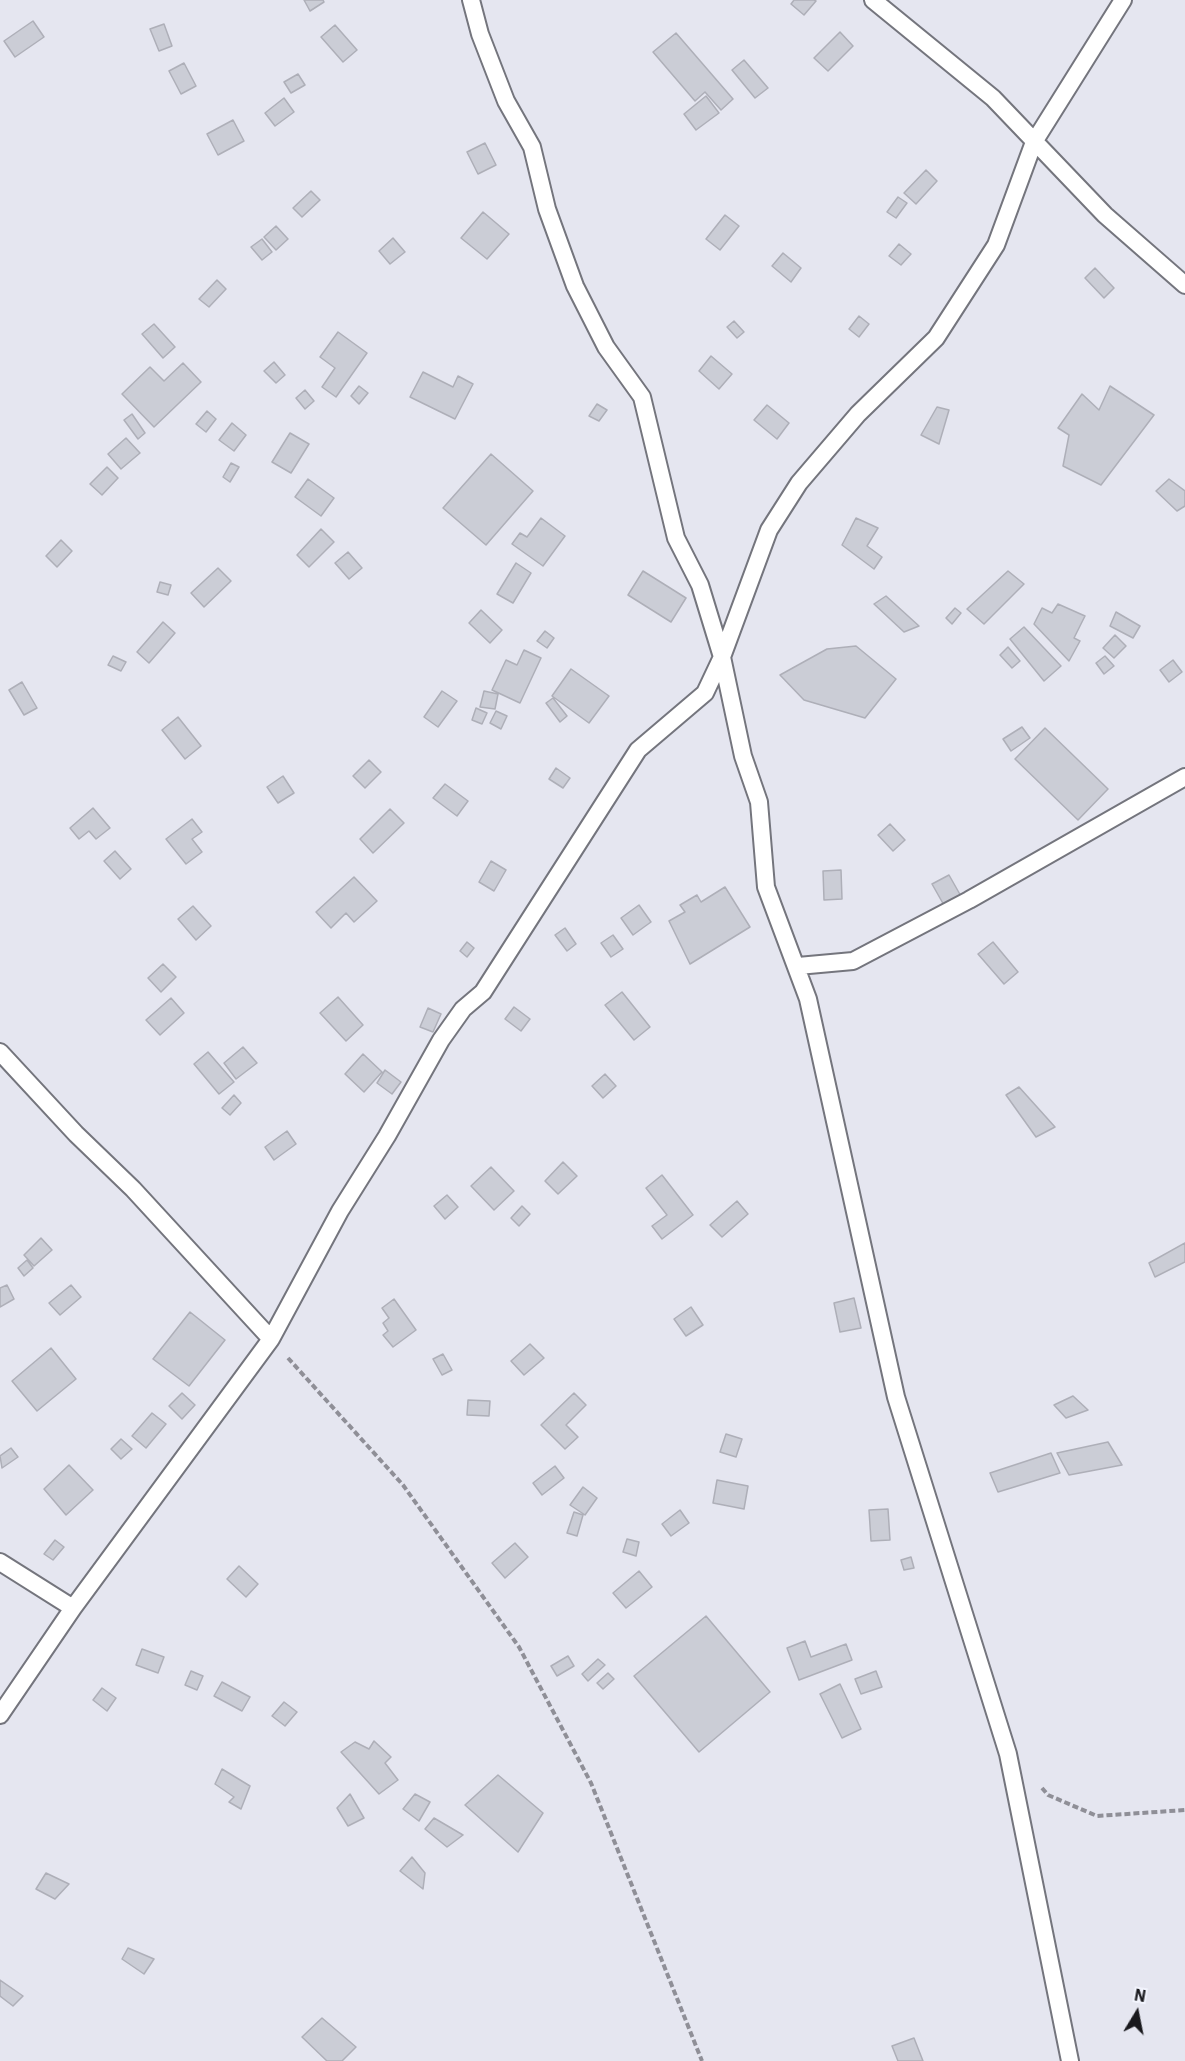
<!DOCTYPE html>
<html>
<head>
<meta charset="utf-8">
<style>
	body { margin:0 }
	#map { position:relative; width:1185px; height:2061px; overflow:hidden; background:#e5e6f0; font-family:"IBM Plex Sans",sans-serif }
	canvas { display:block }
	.north { position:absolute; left:1107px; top:1983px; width:60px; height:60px; -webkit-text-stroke:4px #f2f4fd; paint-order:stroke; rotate:10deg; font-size:16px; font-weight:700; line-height:24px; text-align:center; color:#19191d }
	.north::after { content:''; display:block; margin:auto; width:21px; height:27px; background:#19191d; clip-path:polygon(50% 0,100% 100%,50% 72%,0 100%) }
</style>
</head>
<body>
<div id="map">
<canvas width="1185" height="2061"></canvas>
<div class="north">N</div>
</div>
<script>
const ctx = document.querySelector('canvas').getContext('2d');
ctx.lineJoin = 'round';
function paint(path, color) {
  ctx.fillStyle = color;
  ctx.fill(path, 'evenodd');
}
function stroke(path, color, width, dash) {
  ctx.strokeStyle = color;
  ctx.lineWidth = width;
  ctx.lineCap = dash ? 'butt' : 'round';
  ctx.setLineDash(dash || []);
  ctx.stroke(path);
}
const building = new Path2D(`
	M 304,0 L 323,0 L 324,2 L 310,11 Z
	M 794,0 L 814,0 L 816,1 L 804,15 L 791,4 Z
	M 33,21 L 44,37 L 15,57 L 4,41 Z
	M 164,24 L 172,46 L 159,51 L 150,29 Z
	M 335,25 L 357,50 L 343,62 L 321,37 Z
	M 840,32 L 853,46 L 828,71 L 814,58 Z
	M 676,33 L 733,99 L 721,110 L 705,92 L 695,101 L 653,52 Z
	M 744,60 L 768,88 L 755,98 L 732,70 Z
	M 184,63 L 196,86 L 181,94 L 169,71 Z
	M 298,74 L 305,85 L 291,93 L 284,82 Z
	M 706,96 L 719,113 L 696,130 L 684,114 Z
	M 284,98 L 294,112 L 275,126 L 265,113 Z
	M 233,120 L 244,141 L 218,155 L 207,134 Z
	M 485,143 L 496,165 L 478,174 L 467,152 Z
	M 926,170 L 937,181 L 916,204 L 904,193 Z
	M 311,191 L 320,200 L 302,217 L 293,208 Z
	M 898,197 L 907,203 L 896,218 L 887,212 Z
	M 483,212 L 509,234 L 487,259 L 461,238 Z
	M 725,215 L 739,226 L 720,250 L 706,239 Z
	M 276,226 L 288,239 L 276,250 L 264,237 Z
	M 393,238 L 405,252 L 390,264 L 379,251 Z
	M 262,239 L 272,252 L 262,260 L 251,247 Z
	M 899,244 L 911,254 L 901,265 L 889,256 Z
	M 783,253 L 801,268 L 791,282 L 772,266 Z
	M 1095,268 L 1114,288 L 1104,298 L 1085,278 Z
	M 217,280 L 226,289 L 209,307 L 199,299 Z
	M 859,316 L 869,324 L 859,337 L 849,329 Z
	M 734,321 L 744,332 L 737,338 L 727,327 Z
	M 154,324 L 175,347 L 163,358 L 142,334 Z
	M 338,332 L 367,353 L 336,397 L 322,387 L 335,368 L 320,357 Z
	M 711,356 L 732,374 L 719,389 L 699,371 Z
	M 274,362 L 285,375 L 276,383 L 264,371 Z
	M 183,363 L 201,382 L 154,427 L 122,394 L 150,367 L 164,381 Z
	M 423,372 L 453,387 L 458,376 L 473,384 L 455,419 L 410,397 Z
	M 359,386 L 368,393 L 359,404 L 351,396 Z
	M 1110,386 L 1154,415 L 1101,485 L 1063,466 L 1069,435 L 1058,428 L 1082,394 L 1099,410 Z
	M 305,390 L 314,401 L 305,409 L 296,398 Z
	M 597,404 L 607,410 L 599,421 L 589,416 Z
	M 767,405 L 789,423 L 777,439 L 754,420 Z
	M 937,407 L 949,410 L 939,444 L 921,435 Z
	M 207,411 L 216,419 L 206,432 L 196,424 Z
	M 132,414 L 145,433 L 138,439 L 124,420 Z
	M 232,423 L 246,435 L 234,451 L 219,440 Z
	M 290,433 L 309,444 L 291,473 L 272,462 Z
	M 126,438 L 140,453 L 121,469 L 108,454 Z
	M 491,454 L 533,491 L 486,545 L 443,508 Z
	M 231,463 L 239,467 L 230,482 L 223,477 Z
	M 107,467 L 118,478 L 102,495 L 90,484 Z
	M 308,479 L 334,498 L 321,516 L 295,497 Z
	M 1169,479 L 1185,491 L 1185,506 L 1177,511 L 1156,491 Z
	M 541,518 L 565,536 L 543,566 L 512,544 L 520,533 L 527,537 Z
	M 856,518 L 878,528 L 867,546 L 882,557 L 874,569 L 842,545 Z
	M 321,529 L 334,542 L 309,567 L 297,555 Z
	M 61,540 L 72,551 L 57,567 L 46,556 Z
	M 348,552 L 362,568 L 349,579 L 335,563 Z
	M 516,563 L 531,573 L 513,603 L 497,594 Z
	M 218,568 L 231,581 L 204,607 L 191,593 Z
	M 643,571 L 686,598 L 671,622 L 628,595 Z
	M 1008,571 L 1024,584 L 984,624 L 967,609 Z
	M 160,582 L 171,585 L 168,595 L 157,592 Z
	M 886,596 L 919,626 L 904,632 L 874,604 Z
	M 1058,604 L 1085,616 L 1074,638 L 1080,641 L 1069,661 L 1034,624 L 1042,608 L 1052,613 Z
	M 955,608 L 961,613 L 952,624 L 946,618 Z
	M 481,610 L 502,630 L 490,643 L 469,623 Z
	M 1116,612 L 1140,626 L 1133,638 L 1110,626 Z
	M 163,622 L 175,633 L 149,663 L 137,652 Z
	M 1024,627 L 1061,666 L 1044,681 L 1010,639 Z
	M 545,631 L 554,638 L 547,648 L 537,641 Z
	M 1115,635 L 1126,646 L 1114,658 L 1103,648 Z
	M 856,646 L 896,679 L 865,718 L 804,700 L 780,675 L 827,649 Z
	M 1008,647 L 1020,661 L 1012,668 L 1000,655 Z
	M 524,650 L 541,658 L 520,703 L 492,690 L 506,660 L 517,665 Z
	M 113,656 L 126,662 L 121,671 L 108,665 Z
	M 1105,656 L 1114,666 L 1104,674 L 1096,663 Z
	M 1173,660 L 1182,672 L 1169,682 L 1160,670 Z
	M 571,669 L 609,696 L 589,723 L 552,696 Z
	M 22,682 L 37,708 L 24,715 L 9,690 Z
	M 442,691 L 457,701 L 438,727 L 424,717 Z
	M 484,691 L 498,694 L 495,709 L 480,707 Z
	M 553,698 L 567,716 L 560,722 L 546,703 Z
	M 476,708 L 487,713 L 482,724 L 472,720 Z
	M 496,711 L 507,716 L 501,729 L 490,723 Z
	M 178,717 L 201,746 L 185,759 L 162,730 Z
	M 1022,727 L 1030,738 L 1011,751 L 1003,739 Z
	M 1045,728 L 1108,789 L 1078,820 L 1015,759 Z
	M 369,760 L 381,772 L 365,788 L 353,776 Z
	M 556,768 L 570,778 L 563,788 L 549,779 Z
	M 283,776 L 294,793 L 278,803 L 267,787 Z
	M 445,784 L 468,801 L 457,816 L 433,798 Z
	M 93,808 L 110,828 L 96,839 L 89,831 L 79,839 L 70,828 Z
	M 390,809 L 404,823 L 373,853 L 360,839 Z
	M 192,819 L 202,832 L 192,839 L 202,852 L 186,864 L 166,839 Z
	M 890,824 L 905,840 L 893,851 L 878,835 Z
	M 115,851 L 131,869 L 120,879 L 104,861 Z
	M 491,861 L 506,870 L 494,891 L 479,882 Z
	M 841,870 L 842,899 L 824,900 L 823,871 Z
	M 949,875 L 962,898 L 945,907 L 932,884 Z
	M 354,877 L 377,901 L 354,922 L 346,913 L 331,928 L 316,912 Z
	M 725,887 L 750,927 L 690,964 L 669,921 L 685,912 L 680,905 L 697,895 L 701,902 Z
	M 639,905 L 651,922 L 633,935 L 621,918 Z
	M 193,906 L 211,926 L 196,940 L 178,919 Z
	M 565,928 L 576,944 L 567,951 L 555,935 Z
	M 613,935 L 623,949 L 611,957 L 601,943 Z
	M 467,942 L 474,948 L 467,957 L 460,951 Z
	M 993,942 L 1018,972 L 1004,984 L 978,954 Z
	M 163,964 L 176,977 L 161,992 L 148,978 Z
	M 622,992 L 650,1027 L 634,1040 L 605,1005 Z
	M 338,997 L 363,1025 L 346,1041 L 320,1013 Z
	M 171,998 L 184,1013 L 160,1035 L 146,1020 Z
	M 514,1007 L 530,1019 L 521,1031 L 505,1019 Z
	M 428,1008 L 441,1014 L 433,1032 L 420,1027 Z
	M 243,1047 L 257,1063 L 236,1079 L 224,1063 Z
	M 208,1052 L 234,1082 L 219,1094 L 194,1064 Z
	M 363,1054 L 382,1072 L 364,1092 L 345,1074 Z
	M 385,1070 L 401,1082 L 392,1094 L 377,1083 Z
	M 605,1074 L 616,1086 L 603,1098 L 592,1086 Z
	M 1019,1087 L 1055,1127 L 1036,1137 L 1006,1095 Z
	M 234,1095 L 241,1103 L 230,1115 L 222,1108 Z
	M 287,1131 L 296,1144 L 274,1160 L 265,1147 Z
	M 563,1162 L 577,1176 L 558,1194 L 545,1181 Z
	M 491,1167 L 514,1191 L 494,1210 L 471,1186 Z
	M 662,1175 L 693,1215 L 662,1239 L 652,1226 L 667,1215 L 646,1188 Z
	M 447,1195 L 458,1207 L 445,1219 L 434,1206 Z
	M 737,1201 L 748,1214 L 722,1237 L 710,1225 Z
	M 522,1206 L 530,1214 L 519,1226 L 511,1218 Z
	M 41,1238 L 52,1250 L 34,1266 L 24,1255 Z
	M 1185,1243 L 1185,1262 L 1155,1277 L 1149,1263 Z
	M 27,1260 L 33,1268 L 24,1276 L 18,1268 Z
	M 7,1285 L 14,1299 L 0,1307 L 0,1288 Z
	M 71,1285 L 81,1297 L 60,1315 L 49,1303 Z
	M 854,1298 L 861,1328 L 840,1332 L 834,1303 Z
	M 394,1299 L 416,1330 L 393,1347 L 383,1335 L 388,1331 L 383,1323 L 389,1318 L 382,1308 Z
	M 691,1307 L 703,1325 L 686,1336 L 674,1319 Z
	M 190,1312 L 225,1340 L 189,1386 L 153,1359 Z
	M 530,1344 L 544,1358 L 524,1375 L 511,1361 Z
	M 51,1348 L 76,1379 L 37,1411 L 12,1381 Z
	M 443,1354 L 452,1370 L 442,1375 L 433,1359 Z
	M 182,1393 L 195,1405 L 182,1419 L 169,1406 Z
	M 574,1393 L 586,1405 L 566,1425 L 578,1437 L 565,1449 L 541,1425 Z
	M 1073,1396 L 1088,1410 L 1066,1418 L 1054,1405 Z
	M 468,1400 L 490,1401 L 489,1416 L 467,1415 Z
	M 152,1413 L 166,1424 L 146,1448 L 132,1436 Z
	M 726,1434 L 742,1439 L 736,1457 L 720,1452 Z
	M 121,1439 L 132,1449 L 121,1459 L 111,1449 Z
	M 1108,1442 L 1122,1465 L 1069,1475 L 1057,1453 Z
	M 11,1448 L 18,1457 L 2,1468 L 0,1456 Z
	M 1051,1453 L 1060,1473 L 998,1492 L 990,1473 Z
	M 69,1465 L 93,1490 L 66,1515 L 44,1489 Z
	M 555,1466 L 564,1478 L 542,1495 L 533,1483 Z
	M 717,1480 L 748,1486 L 744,1509 L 713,1503 Z
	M 583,1487 L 597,1498 L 585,1515 L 570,1505 Z
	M 888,1509 L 890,1540 L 871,1541 L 869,1510 Z
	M 680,1510 L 689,1523 L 671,1536 L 662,1524 Z
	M 574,1512 L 583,1515 L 577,1536 L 567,1533 Z
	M 627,1539 L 639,1542 L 636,1556 L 623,1552 Z
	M 55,1540 L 64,1547 L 53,1560 L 44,1554 Z
	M 515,1543 L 528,1557 L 505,1578 L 492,1563 Z
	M 911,1557 L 914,1568 L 904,1570 L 901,1560 Z
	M 239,1566 L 258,1584 L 246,1597 L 227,1579 Z
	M 639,1571 L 652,1587 L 626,1608 L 613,1593 Z
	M 706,1616 L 770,1692 L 699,1752 L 634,1676 Z
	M 805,1641 L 811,1657 L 846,1644 L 852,1660 L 799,1680 L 787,1648 Z
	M 142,1649 L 164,1657 L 158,1673 L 136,1665 Z
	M 568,1656 L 574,1666 L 557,1676 L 551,1666 Z
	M 598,1659 L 605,1665 L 588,1681 L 582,1674 Z
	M 191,1671 L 203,1676 L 197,1690 L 185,1685 Z
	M 876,1671 L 882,1687 L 861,1694 L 855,1679 Z
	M 608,1673 L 614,1679 L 603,1689 L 597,1683 Z
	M 222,1682 L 250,1697 L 242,1711 L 214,1696 Z
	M 840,1684 L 861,1729 L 842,1738 L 820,1694 Z
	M 102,1688 L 116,1698 L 107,1711 L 93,1700 Z
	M 284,1702 L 297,1712 L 285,1726 L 272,1716 Z
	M 374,1741 L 391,1757 L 385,1763 L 398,1780 L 379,1794 L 341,1752 L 355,1742 L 369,1749 Z
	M 222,1769 L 250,1786 L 241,1809 L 229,1802 L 234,1797 L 215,1784 Z
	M 498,1775 L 543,1813 L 518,1852 L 465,1805 Z
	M 350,1794 L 364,1818 L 348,1826 L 337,1808 Z
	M 415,1794 L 430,1802 L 419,1821 L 403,1809 Z
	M 434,1818 L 463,1835 L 447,1847 L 425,1829 Z
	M 412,1857 L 425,1873 L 423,1889 L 400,1871 Z
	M 46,1873 L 69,1884 L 55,1899 L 36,1889 Z
	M 128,1948 L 154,1959 L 144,1974 L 122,1959 Z
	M 0,1980 L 23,1996 L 13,2006 L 0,1996 Z
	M 322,2018 L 356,2047 L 342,2061 L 327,2061 L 302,2037 Z
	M 914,2038 L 923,2061 L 898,2061 L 892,2046 Z`);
paint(building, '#cbcdd6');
stroke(building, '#aeafb8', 1.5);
const lane = new Path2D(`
	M 471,0 L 480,34 L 506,101 L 532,147 L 547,209 L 575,286 L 606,347 L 642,397 L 676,538 L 700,585 L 722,657 L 743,756 L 759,802 L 766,887 L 808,999 L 896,1397 L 1008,1754 L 1070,2061
	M 873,0 L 993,98 L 1105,215 L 1185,285
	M 798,966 L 853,961 L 969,900 L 1185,777
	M 0,1052 L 76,1134 L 133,1189 L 271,1339 L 73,1608 L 0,1715
	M 271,1339 L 340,1211 L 387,1136 L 441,1040 L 463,1009 L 483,992 L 638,750 L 705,693 L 722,657 L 769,530 L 799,483 L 858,414 L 936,338 L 996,245 L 1034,142 L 1123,0
	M 0,1562 L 73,1608`);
stroke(lane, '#74757d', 20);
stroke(new Path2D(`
	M 288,1358 L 403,1485 L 519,1647 L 591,1783 L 702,2061
	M 1042,1788 L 1048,1795 L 1097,1816 L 1185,1810`), '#8f8f97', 4, [6, 3]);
stroke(lane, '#fff', 16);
</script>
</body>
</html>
